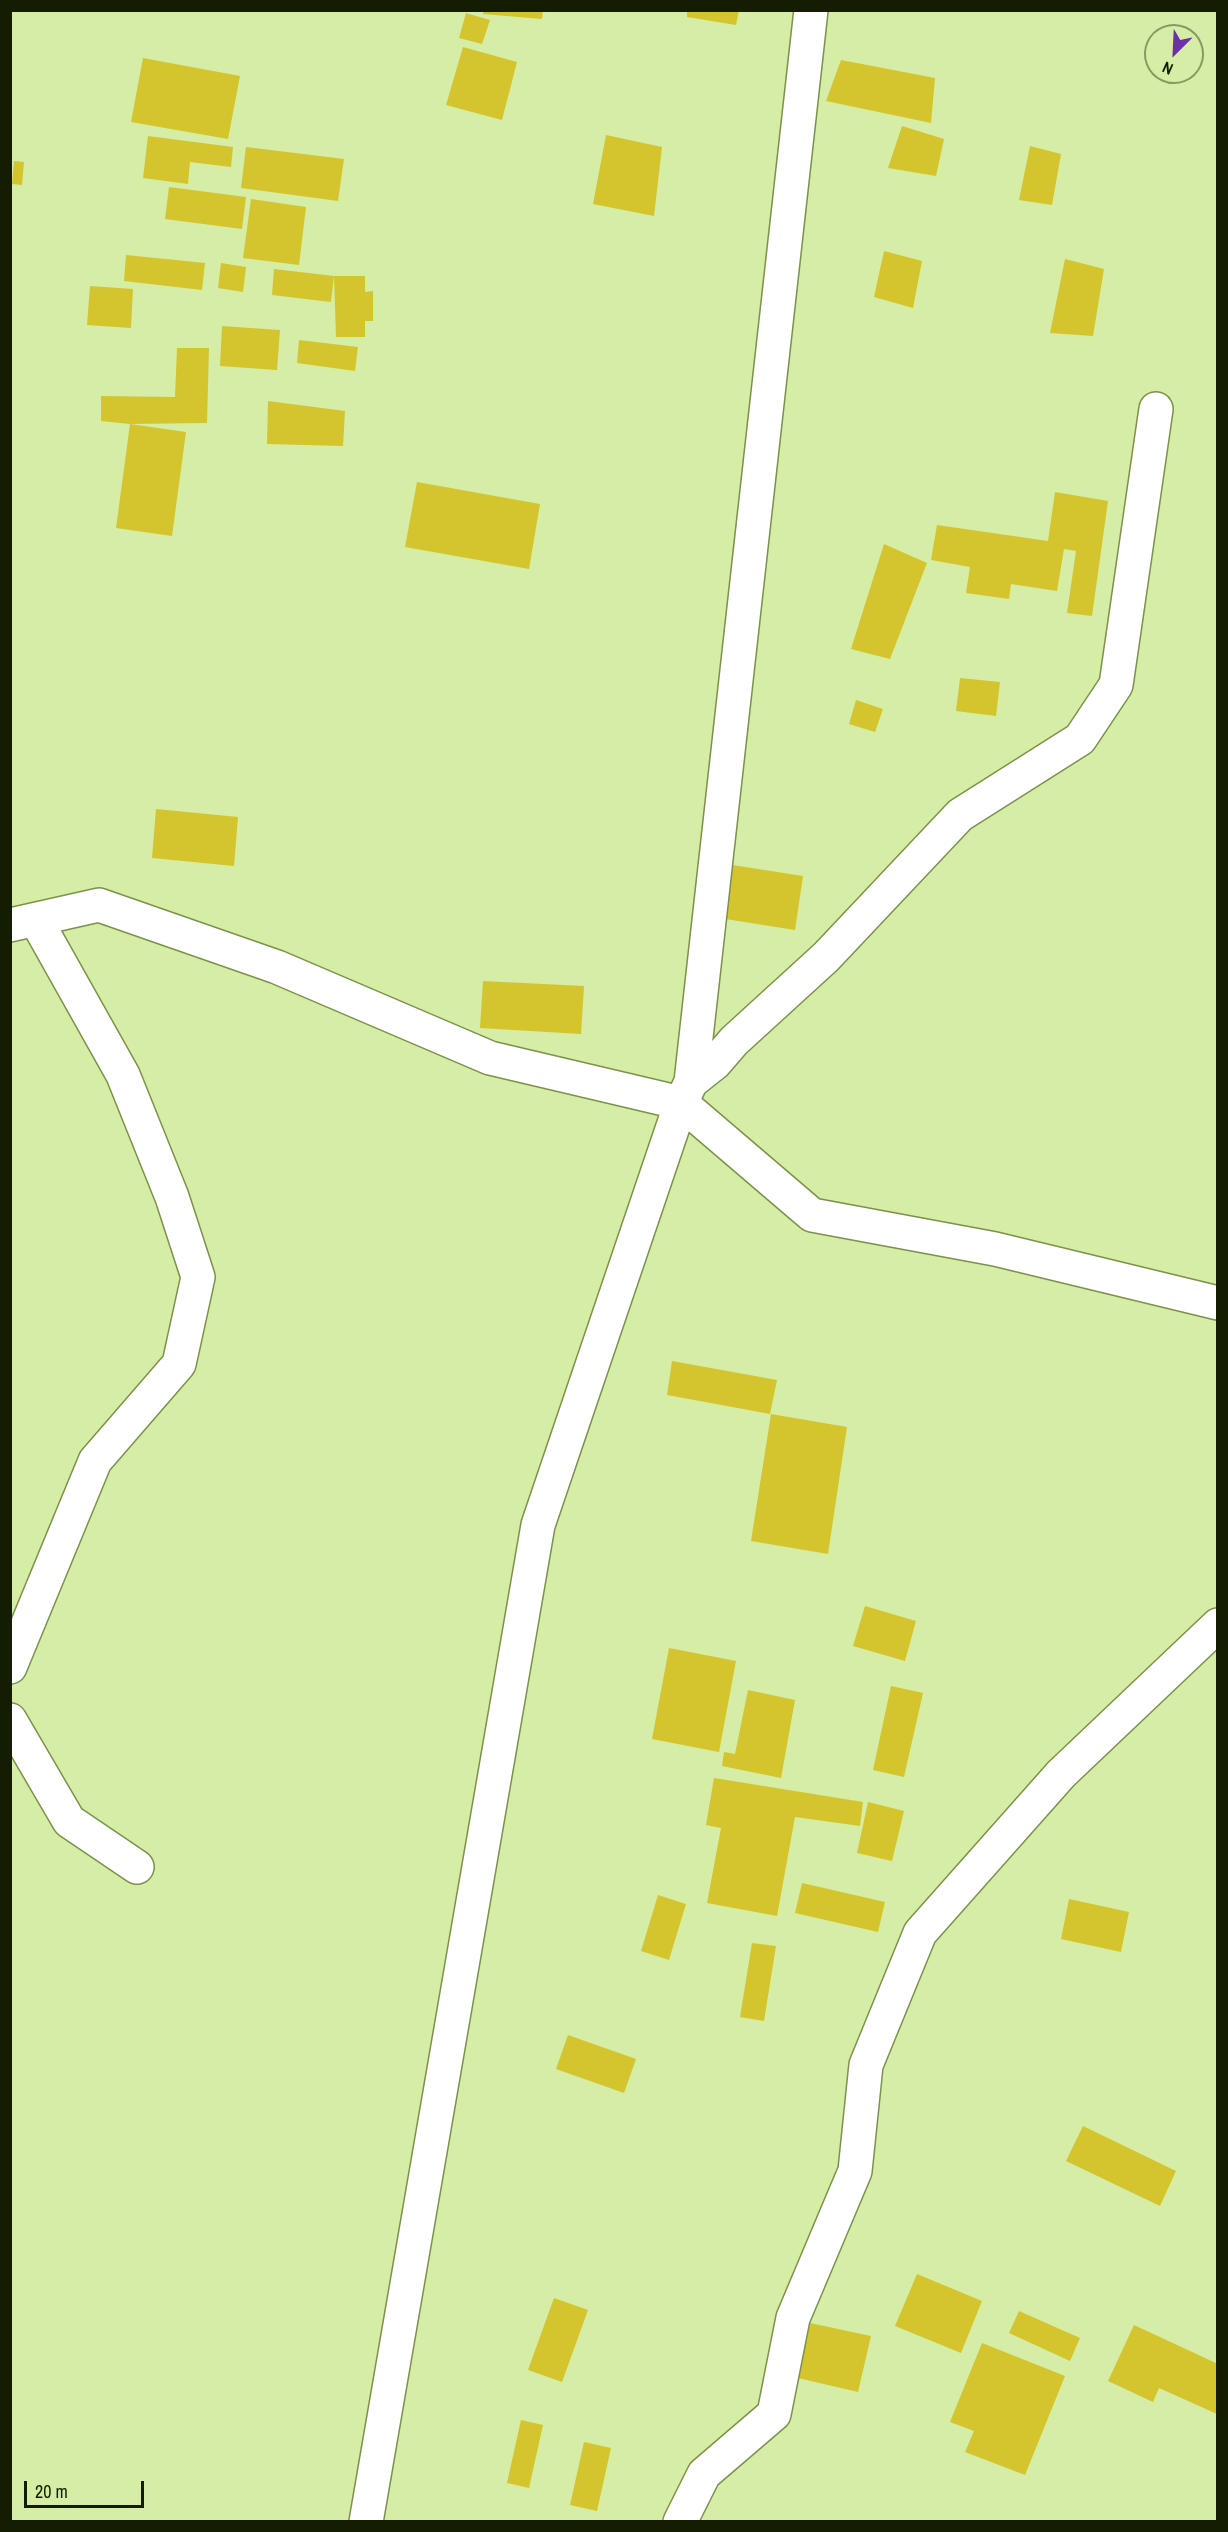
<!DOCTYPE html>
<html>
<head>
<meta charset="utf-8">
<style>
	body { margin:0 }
	#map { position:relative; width:1228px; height:2532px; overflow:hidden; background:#d5eda4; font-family:"Archivo Narrow",sans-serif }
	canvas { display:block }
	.frame { position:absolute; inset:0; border:12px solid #141c01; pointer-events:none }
	.north { position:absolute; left:1144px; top:24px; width:60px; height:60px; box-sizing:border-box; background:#d5eda4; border:2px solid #889963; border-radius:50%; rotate:204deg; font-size:16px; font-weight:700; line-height:24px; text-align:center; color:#141c01 }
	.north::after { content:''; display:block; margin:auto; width:21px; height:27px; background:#6d30a6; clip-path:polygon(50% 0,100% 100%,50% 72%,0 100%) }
	.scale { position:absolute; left:24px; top:2481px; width:120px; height:27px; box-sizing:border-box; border:3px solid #141c01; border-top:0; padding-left:8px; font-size:18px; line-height:21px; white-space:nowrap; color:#141c01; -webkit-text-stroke:4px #d5eda4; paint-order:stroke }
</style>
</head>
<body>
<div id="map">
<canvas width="1228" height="2532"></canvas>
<div class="frame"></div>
<div class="north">N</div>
<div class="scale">20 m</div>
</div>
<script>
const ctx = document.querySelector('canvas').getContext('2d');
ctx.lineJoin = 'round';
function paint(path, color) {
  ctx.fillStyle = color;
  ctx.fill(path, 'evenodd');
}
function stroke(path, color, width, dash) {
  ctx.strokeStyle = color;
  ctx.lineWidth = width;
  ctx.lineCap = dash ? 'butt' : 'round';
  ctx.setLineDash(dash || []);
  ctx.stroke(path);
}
paint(new Path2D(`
	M 484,10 L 543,10 L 542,19 L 483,14 Z
	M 687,10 L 739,10 L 736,25 L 687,17 Z
	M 466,13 L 490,20 L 482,44 L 459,38 Z
	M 463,47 L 517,62 L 502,120 L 446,105 Z
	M 143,58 L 240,76 L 228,139 L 131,122 Z
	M 841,60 L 935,78 L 931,123 L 826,101 Z
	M 902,126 L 944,139 L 936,176 L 888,168 Z
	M 606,135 L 662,147 L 654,216 L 593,204 Z
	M 148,136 L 233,147 L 231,167 L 190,162 L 188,184 L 143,178 Z
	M 1030,146 L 1061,154 L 1052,205 L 1019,200 Z
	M 246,147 L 344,159 L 338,201 L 241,188 Z
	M 14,161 L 24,162 L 22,185 L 12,184 Z
	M 169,187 L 246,197 L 242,229 L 165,219 Z
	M 251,199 L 306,207 L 299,265 L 243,258 Z
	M 884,251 L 922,261 L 913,308 L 874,297 Z
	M 126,255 L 205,263 L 202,290 L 124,281 Z
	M 1065,259 L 1104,269 L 1093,336 L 1050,333 Z
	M 221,263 L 246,267 L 243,292 L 218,288 Z
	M 274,269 L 334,276 L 331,302 L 272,295 Z
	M 334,276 L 365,276 L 365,292 L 373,291 L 373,321 L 365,321 L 365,337 L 336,337 Z
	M 90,286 L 133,289 L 131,328 L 87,325 Z
	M 222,326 L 280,330 L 277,370 L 220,366 Z
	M 299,340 L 358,347 L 355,371 L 297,363 Z
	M 177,348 L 209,348 L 207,423 L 130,424 L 186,432 L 172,536 L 116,528 L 130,424 L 101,421 L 101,396 L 175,397 Z
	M 268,401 L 345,411 L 343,446 L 267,444 Z
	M 417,482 L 540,504 L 529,569 L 405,547 Z
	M 1055,492 L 1108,501 L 1092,616 L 1067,613 L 1076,551 L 1064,549 L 1057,591 L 1011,584 L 1009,599 L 966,593 L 970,567 L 931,560 L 937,525 L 1048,541 Z
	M 884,544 L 927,563 L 890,659 L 851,649 Z
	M 960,678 L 1000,682 L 996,716 L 956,711 Z
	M 856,700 L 883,709 L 875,732 L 849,724 Z
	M 156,809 L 238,817 L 234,866 L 152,858 Z
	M 707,861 L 803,876 L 795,930 L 700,915 Z
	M 483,981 L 584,986 L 581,1034 L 480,1028 Z
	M 672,1361 L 777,1380 L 770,1414 L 667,1395 Z
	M 771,1414 L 847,1427 L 828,1554 L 751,1541 Z
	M 865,1606 L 916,1621 L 905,1661 L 853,1646 Z
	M 669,1648 L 736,1661 L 719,1752 L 652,1739 Z
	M 891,1686 L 923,1693 L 904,1777 L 873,1770 Z
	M 748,1690 L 795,1700 L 781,1778 L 722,1766 L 724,1752 L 735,1754 Z
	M 714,1778 L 863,1802 L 860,1826 L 795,1817 L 777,1916 L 707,1903 L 721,1828 L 706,1825 Z
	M 868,1802 L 904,1811 L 892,1861 L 857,1853 Z
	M 802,1883 L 885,1902 L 878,1932 L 795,1913 Z
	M 658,1895 L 686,1904 L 669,1960 L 641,1951 Z
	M 1069,1899 L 1129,1912 L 1121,1952 L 1061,1939 Z
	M 752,1943 L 776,1946 L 764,2021 L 740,2017 Z
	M 568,2035 L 636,2059 L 624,2093 L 556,2069 Z
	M 1083,2126 L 1176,2171 L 1160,2206 L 1066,2161 Z
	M 917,2274 L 982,2301 L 961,2353 L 895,2326 Z
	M 554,2298 L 588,2310 L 562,2382 L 528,2370 Z
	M 1019,2311 L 1080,2338 L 1070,2361 L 1009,2333 Z
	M 810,2323 L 871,2336 L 858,2392 L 798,2378 Z
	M 1134,2325 L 1218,2364 L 1217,2414 L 1159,2388 L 1153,2402 L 1108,2381 Z
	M 982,2343 L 1065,2376 L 1025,2475 L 965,2452 L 974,2431 L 950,2422 Z
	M 521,2420 L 543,2425 L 529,2488 L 507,2483 Z
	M 584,2442 L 611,2448 L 597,2511 L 570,2505 Z`), '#d4c52f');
const minor = new Path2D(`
	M 10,925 L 99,905 L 277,967 L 490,1058 L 681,1103 L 812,1215 L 995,1249 L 1218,1303
	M 691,1082 L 715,1063 L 734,1041 L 826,957 L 960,815 L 1080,739 L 1116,685 L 1156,409
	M 10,1667 L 95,1461 L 179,1364 L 198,1277 L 172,1197 L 123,1075 L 36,920
	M 10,1720 L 69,1821 L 137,1867
	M 366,2522 L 538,1525 L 681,1103 L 691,1082 L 811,10
	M 680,2522 L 704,2474 L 774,2414 L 793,2318 L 855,2171 L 866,2065 L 920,1933 L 1061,1774 L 1218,1625`);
stroke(minor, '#7c914c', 36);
stroke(minor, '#fff', 33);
</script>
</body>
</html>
